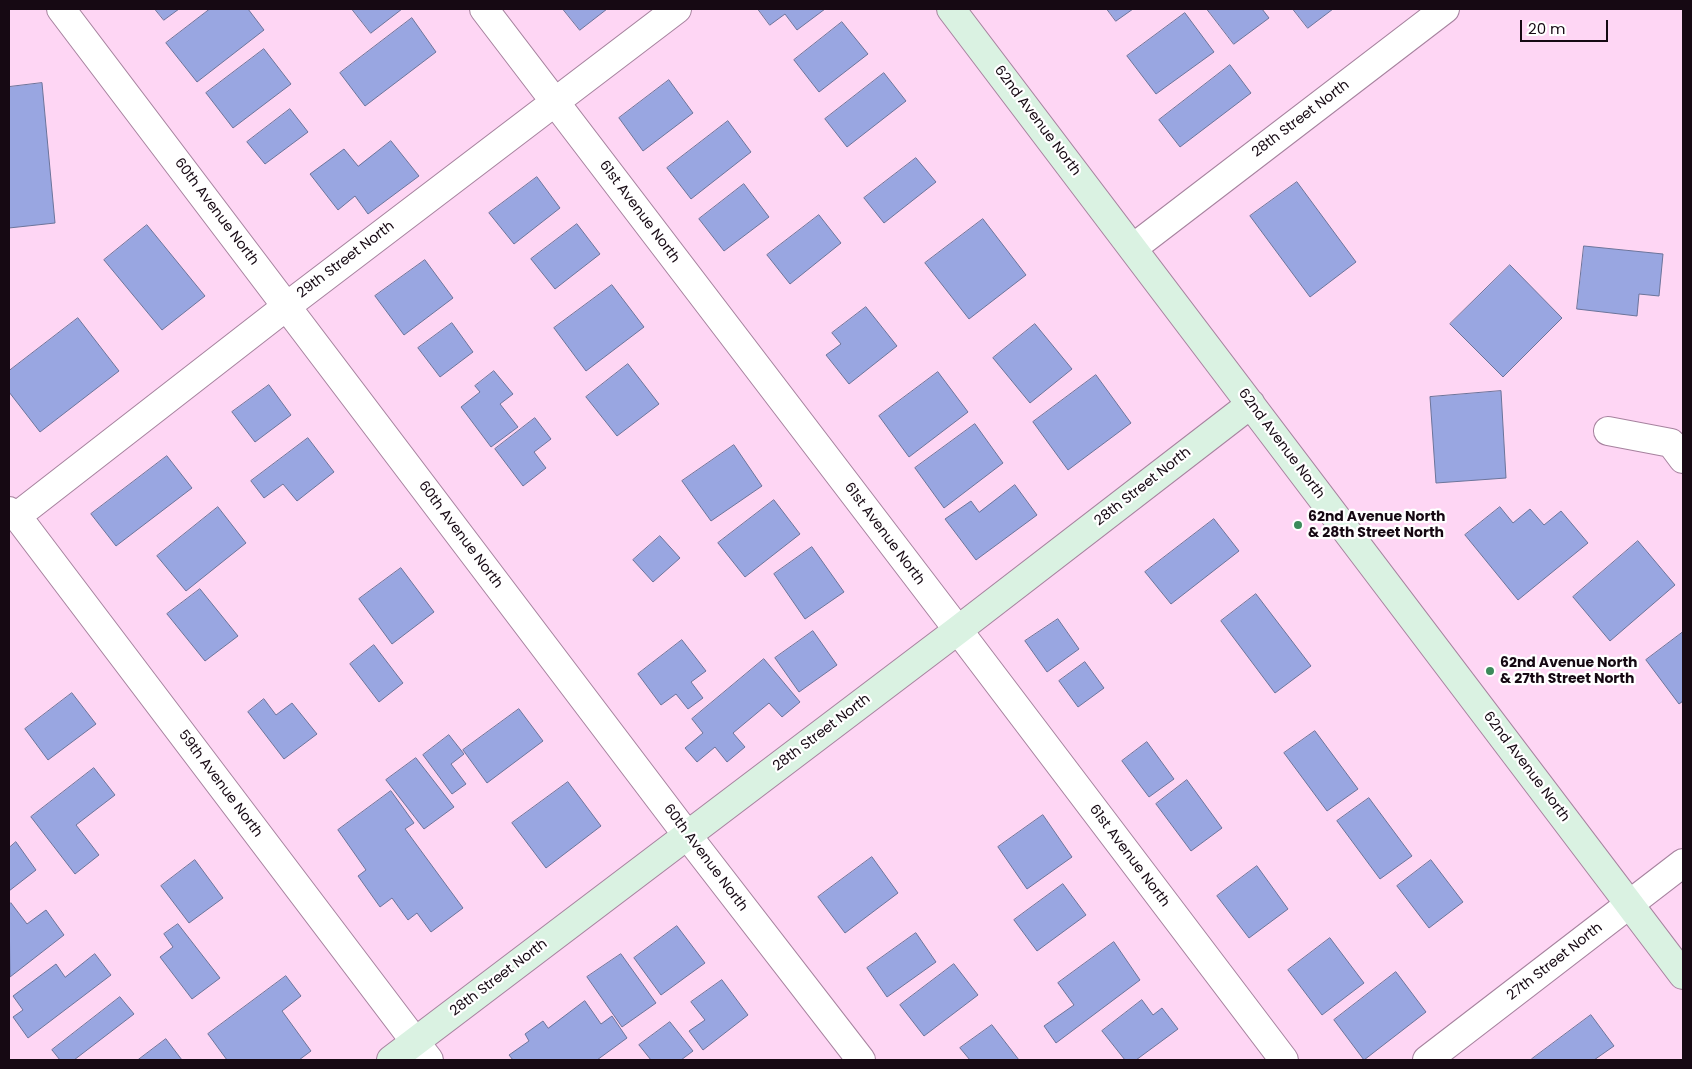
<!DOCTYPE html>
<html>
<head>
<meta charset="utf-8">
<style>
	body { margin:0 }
	#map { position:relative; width:1692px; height:1069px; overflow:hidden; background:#fed6f4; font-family:Poppins,sans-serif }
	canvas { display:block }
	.frame { position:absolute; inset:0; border:10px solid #160913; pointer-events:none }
	.scale { position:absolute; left:1520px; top:20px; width:88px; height:22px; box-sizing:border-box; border:2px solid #160913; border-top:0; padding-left:6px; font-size:15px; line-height:18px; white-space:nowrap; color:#160913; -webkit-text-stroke:4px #fff; paint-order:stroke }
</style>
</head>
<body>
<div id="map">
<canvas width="1692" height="1069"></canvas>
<div class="frame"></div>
<div class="scale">20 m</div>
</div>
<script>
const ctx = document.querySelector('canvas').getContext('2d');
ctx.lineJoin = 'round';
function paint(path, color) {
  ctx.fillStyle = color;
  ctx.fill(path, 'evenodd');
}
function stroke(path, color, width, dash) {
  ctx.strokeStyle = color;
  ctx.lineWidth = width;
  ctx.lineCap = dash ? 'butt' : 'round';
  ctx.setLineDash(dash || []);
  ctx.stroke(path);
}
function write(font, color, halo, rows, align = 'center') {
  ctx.font = font + ' Poppins,sans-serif';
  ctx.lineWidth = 4.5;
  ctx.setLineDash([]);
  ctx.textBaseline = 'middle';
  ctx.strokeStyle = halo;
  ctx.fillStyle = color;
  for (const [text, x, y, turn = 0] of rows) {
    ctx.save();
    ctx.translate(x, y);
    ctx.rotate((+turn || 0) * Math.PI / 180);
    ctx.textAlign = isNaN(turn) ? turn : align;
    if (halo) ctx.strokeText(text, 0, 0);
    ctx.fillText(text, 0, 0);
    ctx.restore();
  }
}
const building = new Path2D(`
	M 155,9 L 179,9 L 164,20 Z
	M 210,9 L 248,9 L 264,30 L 197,82 L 166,43 Z
	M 352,9 L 402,9 L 371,33 Z
	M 563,9 L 607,9 L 580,30 Z
	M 758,9 L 825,9 L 797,30 L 785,14 L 770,25 Z
	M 1107,9 L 1133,9 L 1116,21 Z
	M 1207,9 L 1262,9 L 1269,18 L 1234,44 Z
	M 1293,9 L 1333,9 L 1308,28 Z
	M 1185,13 L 1214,52 L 1156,94 L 1127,56 Z
	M 412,18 L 436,52 L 365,106 L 340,73 Z
	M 842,22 L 868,54 L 819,92 L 794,60 Z
	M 264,49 L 291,84 L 233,128 L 206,93 Z
	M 1230,65 L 1251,93 L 1180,147 L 1159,120 Z
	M 884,73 L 906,101 L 847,147 L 825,119 Z
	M 669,80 L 693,113 L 643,151 L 619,118 Z
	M 42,83 L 55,223 L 9,228 L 9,87 Z
	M 290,109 L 308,132 L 265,164 L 247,142 Z
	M 728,121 L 751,152 L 691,199 L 667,168 Z
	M 391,141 L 419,176 L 368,214 L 355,196 L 338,210 L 310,174 L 344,149 L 358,166 Z
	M 916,158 L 936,182 L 884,223 L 864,198 Z
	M 537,177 L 560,208 L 514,244 L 489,213 Z
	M 1297,182 L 1356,262 L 1310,297 L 1250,216 Z
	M 744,184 L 769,217 L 724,251 L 699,219 Z
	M 819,215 L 841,243 L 790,284 L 767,255 Z
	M 983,219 L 1026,275 L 969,319 L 925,263 Z
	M 577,224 L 600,254 L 555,289 L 531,259 Z
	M 147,225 L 205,296 L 162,330 L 104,260 Z
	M 1584,246 L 1663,254 L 1659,296 L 1639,294 L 1637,316 L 1577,309 Z
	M 425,260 L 453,298 L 404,335 L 375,296 Z
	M 1510,265 L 1562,318 L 1503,377 L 1450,324 Z
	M 612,285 L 644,327 L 586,371 L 554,328 Z
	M 866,307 L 897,346 L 849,384 L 826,355 L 841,344 L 832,333 Z
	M 78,318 L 119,371 L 40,432 L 9,392 L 9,371 Z
	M 452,323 L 473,352 L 440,377 L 418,348 Z
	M 1035,324 L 1072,369 L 1030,403 L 993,358 Z
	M 628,364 L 659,404 L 617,436 L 586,397 Z
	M 494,371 L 513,394 L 500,404 L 518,427 L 491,447 L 461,407 L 480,392 L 475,386 Z
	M 938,372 L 968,412 L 909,457 L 879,416 Z
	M 1096,375 L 1131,423 L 1068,470 L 1033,422 Z
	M 269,385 L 291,415 L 255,442 L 232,412 Z
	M 1501,391 L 1506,478 L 1436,483 L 1430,397 Z
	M 535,418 L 551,439 L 534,452 L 546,468 L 523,486 L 495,449 Z
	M 975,424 L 1003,463 L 944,508 L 915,468 Z
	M 308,438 L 334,472 L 297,501 L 283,484 L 264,498 L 251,481 Z
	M 734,445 L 762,486 L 711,521 L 682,481 Z
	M 167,456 L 192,488 L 116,546 L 91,514 Z
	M 1015,485 L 1037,515 L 976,560 L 945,519 L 971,501 L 979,512 Z
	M 774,500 L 800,534 L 745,577 L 718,543 Z
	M 218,507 L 246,543 L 186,591 L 157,556 Z
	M 1500,507 L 1513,523 L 1530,509 L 1544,525 L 1561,511 L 1588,543 L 1518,600 L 1465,535 Z
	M 1214,519 L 1239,551 L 1171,604 L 1145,572 Z
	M 660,536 L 680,558 L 653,582 L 633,560 Z
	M 1638,541 L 1675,585 L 1610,641 L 1573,597 Z
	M 812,547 L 844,592 L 805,619 L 774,574 Z
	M 401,568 L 434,612 L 392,644 L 359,599 Z
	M 200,589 L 238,636 L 205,661 L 167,614 Z
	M 1256,594 L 1311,666 L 1275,693 L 1221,621 Z
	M 1058,619 L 1079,649 L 1047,672 L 1025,641 Z
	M 813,631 L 837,665 L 799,692 L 775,658 Z
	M 1683,632 L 1683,701 L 1679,704 L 1646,660 Z
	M 682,640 L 706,671 L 691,682 L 703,698 L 688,709 L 676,694 L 661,705 L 638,674 Z
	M 374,645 L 403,683 L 379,702 L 350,664 Z
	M 764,659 L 800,702 L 782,717 L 769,703 L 733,733 L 745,747 L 727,762 L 715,747 L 697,762 L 685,748 L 703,733 L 692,719 Z
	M 1085,662 L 1104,688 L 1078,707 L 1059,681 Z
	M 72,693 L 96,724 L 48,760 L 25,729 Z
	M 264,699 L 276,715 L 292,703 L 317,734 L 284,759 L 248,712 Z
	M 519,709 L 543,741 L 487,783 L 463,750 Z
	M 1315,731 L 1358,789 L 1327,811 L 1284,753 Z
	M 449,735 L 464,754 L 451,764 L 466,784 L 452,794 L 423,755 Z
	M 1147,742 L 1174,779 L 1149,797 L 1122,761 Z
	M 416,758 L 454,807 L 424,829 L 386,780 Z
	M 94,768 L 115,795 L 76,825 L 99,855 L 75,874 L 31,817 Z
	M 1187,780 L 1222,828 L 1191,851 L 1156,804 Z
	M 568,782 L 601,826 L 546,868 L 512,823 Z
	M 391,791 L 414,823 L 405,829 L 463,908 L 431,932 L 417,913 L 408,920 L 392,898 L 380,907 L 358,876 L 366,870 L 338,830 Z
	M 1369,798 L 1412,856 L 1380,879 L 1337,821 Z
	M 1043,815 L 1072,857 L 1027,889 L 998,847 Z
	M 16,842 L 36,870 L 9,891 L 9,848 Z
	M 872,857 L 898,893 L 845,933 L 818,897 Z
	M 195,860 L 223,898 L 189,923 L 161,886 Z
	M 1431,860 L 1463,902 L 1429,928 L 1397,886 Z
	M 1257,866 L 1288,909 L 1249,938 L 1217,896 Z
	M 1063,884 L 1086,915 L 1037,951 L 1014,920 Z
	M 11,903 L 27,924 L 46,910 L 64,935 L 10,977 L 9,905 Z
	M 178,924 L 220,978 L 192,999 L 160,957 L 173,947 L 164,934 Z
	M 677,926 L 705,963 L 661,995 L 634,958 Z
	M 916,933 L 936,962 L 887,997 L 867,968 Z
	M 1330,938 L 1364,983 L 1322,1015 L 1288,970 Z
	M 1114,942 L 1140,980 L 1056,1043 L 1044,1026 L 1074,1005 L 1058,983 Z
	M 95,954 L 111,975 L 28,1038 L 13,1017 L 23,1010 L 13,996 L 56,964 L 65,977 Z
	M 621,954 L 656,1003 L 622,1027 L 587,977 Z
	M 954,964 L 978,995 L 924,1036 L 900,1005 Z
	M 1396,972 L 1426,1012 L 1364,1060 L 1334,1020 Z
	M 286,976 L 301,996 L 282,1011 L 311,1051 L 299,1060 L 227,1060 L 208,1034 Z
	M 722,980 L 748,1015 L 703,1050 L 689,1031 L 705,1020 L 691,1002 Z
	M 120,997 L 134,1014 L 74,1060 L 60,1060 L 52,1050 Z
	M 1142,1000 L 1153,1015 L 1162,1008 L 1178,1029 L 1136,1060 L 1125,1060 L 1102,1031 Z
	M 585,1001 L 601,1024 L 612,1016 L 627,1038 L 597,1060 L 513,1060 L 509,1055 L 529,1041 L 525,1034 L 543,1021 L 548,1028 Z
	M 1591,1015 L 1614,1046 L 1594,1060 L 1533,1060 L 1532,1059 Z
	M 670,1022 L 693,1051 L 681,1060 L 651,1060 L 639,1045 Z
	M 992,1025 L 1019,1060 L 970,1060 L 960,1048 Z
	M 166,1039 L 182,1060 L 138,1060 Z`);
paint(building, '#99a6e1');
stroke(building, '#6c749a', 1);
const street = new Path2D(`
	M 61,9 L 687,835 L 861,1060
	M 484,9 L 958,630 L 1284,1060
	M 1133,248 L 1445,9
	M 1608,431 L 1671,443 L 1683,459
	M 9,511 L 17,516 L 429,1060
	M 17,516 L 287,306 L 677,9
	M 1427,1060 L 1683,863`);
const secondary = new Path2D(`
	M 951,9 L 1683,975
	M 391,1060 L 958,630 L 1251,404`);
stroke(street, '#a6829e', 30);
stroke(secondary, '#a6829e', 30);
stroke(street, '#fff', 28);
stroke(secondary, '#daf2e2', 28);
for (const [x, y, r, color] of [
	[1298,525,5,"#3b8a5a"],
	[1490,671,5,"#3b8a5a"]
]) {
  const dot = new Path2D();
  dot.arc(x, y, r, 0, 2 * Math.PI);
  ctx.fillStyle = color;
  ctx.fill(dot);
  stroke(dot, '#fff', 2);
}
write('14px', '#160913', '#fff', [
	["28th Street North",1301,119,-37],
	["62nd Avenue North",1037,121,53],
	["60th Avenue North",216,212,53],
	["61st Avenue North",639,212,53],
	["29th Street North",346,260,-37],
	["62nd Avenue North",1281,444,53],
	["28th Street North",1143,487,-38],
	["61st Avenue North",884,534,53],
	["60th Avenue North",460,535,53],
	["28th Street North",822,733,-37],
	["62nd Avenue North",1526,767,53],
	["59th Avenue North",220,784,53],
	["61st Avenue North",1129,856,53],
	["60th Avenue North",705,858,53],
	["27th Street North",1555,962,-38],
	["28th Street North",499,978,-37]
]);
write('bold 14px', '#160913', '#fff', [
	["62nd Avenue North",1308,517],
	["& 28th Street North",1308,533],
	["62nd Avenue North",1500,663],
	["& 27th Street North",1500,679]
], 'left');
</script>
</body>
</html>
